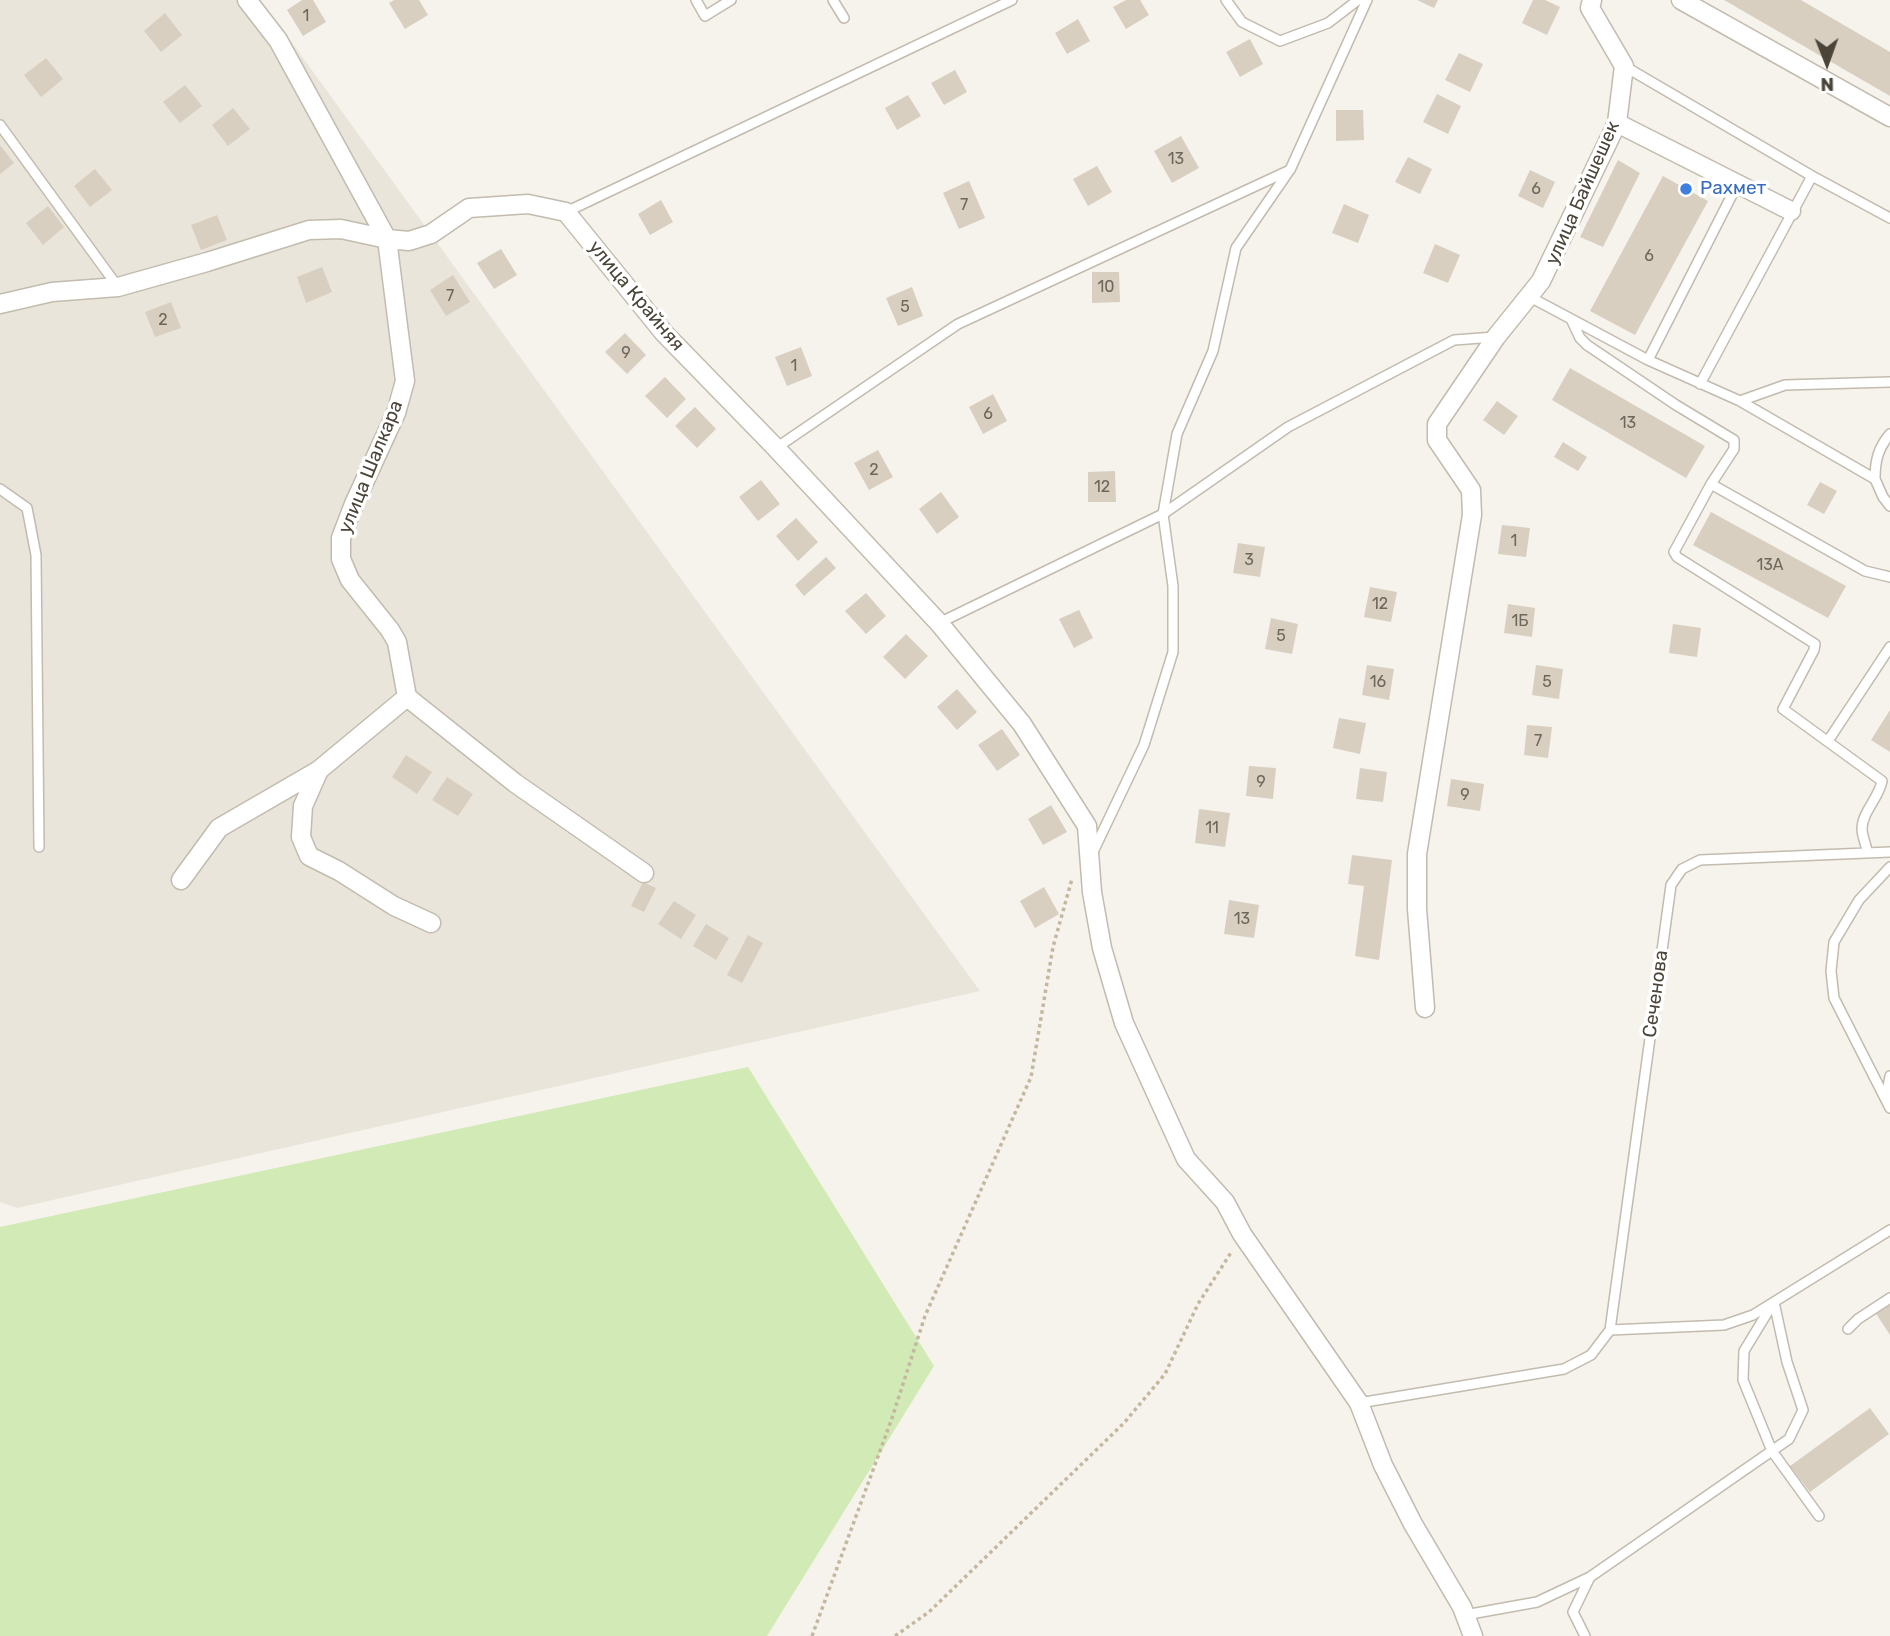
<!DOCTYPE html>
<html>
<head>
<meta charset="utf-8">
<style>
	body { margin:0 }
	#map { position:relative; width:1890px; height:1636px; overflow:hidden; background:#f6f3ec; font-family:Rubik,sans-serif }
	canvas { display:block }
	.north { position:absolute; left:1792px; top:28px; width:70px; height:70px; -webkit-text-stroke:5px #fff; paint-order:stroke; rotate:179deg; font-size:19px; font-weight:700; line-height:28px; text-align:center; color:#4b4439 }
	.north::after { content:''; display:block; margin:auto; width:24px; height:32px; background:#4b4439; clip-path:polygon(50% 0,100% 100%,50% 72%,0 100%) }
</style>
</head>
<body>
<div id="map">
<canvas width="1890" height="1636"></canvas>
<div class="north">N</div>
</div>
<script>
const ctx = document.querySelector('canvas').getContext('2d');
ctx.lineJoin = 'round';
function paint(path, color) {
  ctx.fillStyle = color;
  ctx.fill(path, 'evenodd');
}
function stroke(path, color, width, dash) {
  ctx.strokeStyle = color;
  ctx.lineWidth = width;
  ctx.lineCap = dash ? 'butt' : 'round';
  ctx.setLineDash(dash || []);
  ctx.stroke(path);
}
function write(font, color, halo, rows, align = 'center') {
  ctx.font = font + ' Rubik,sans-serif';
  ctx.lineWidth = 7;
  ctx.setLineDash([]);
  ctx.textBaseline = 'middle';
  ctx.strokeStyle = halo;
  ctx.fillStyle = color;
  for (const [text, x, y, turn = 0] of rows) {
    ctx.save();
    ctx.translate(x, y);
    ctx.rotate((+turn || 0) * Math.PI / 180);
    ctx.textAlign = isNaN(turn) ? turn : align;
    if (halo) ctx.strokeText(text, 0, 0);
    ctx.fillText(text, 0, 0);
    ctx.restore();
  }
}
paint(new Path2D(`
	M 0,0 L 261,0 L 980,991 L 17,1208 L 0,1202 Z`), '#eae5da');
paint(new Path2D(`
	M 748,1067 L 934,1366 L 767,1636 L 0,1636 L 0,1227 Z`), '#d2eab5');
paint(new Path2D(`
	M 302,0 L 313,0 L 326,22 L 303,36 L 287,10 Z
	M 394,0 L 419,0 L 428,15 L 405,29 L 389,3 Z
	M 1126,0 L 1140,0 L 1149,15 L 1126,29 L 1113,7 Z
	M 1417,0 L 1438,0 L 1434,8 Z
	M 1533,0 L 1545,0 L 1560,7 L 1547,35 L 1522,23 Z
	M 1724,0 L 1801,0 L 1890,52 L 1890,96 Z
	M 165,13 L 182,35 L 161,52 L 144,31 Z
	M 1078,19 L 1090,41 L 1067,54 L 1055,33 Z
	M 1250,39 L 1263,64 L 1240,77 L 1226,52 Z
	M 1459,53 L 1483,64 L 1470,92 L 1445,80 Z
	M 46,58 L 63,79 L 41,97 L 24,75 Z
	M 955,70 L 967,92 L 944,105 L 931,83 Z
	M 185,85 L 202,106 L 180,123 L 163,102 Z
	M 1437,94 L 1461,106 L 1448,134 L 1423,122 Z
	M 908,95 L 921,116 L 897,130 L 885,108 Z
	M 233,108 L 250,129 L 228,146 L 212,125 Z
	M 1336,110 L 1363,110 L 1364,140 L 1336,141 Z
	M 1181,136 L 1199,168 L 1172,183 L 1154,151 Z
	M 0,145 L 14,163 L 0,174 Z
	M 1408,157 L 1432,169 L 1420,194 L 1395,182 Z
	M 1618,160 L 1640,173 L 1603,247 L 1580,237 Z
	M 1097,166 L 1112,192 L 1088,206 L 1073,179 Z
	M 95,169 L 112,190 L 90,207 L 74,186 Z
	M 1530,170 L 1555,182 L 1543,208 L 1518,196 Z
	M 1663,176 L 1708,201 L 1635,335 L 1590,311 Z
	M 969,181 L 985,218 L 959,229 L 943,193 Z
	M 661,200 L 673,222 L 650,235 L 638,214 Z
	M 1344,204 L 1369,215 L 1358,243 L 1332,233 Z
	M 48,206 L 64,227 L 43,245 L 26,223 Z
	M 217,215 L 227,240 L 201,250 L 191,225 Z
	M 1435,244 L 1460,255 L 1448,283 L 1423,273 Z
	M 501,249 L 517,275 L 494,289 L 477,263 Z
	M 322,267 L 332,292 L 306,303 L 297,277 Z
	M 1092,272 L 1119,272 L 1120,302 L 1092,303 Z
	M 453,275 L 470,302 L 446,316 L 430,290 Z
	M 912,287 L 923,316 L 898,326 L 886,298 Z
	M 171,302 L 181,328 L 155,337 L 145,312 Z
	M 625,333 L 646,355 L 627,374 L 605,352 Z
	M 801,347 L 812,376 L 787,386 L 775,357 Z
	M 1570,368 L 1705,446 L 1686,478 L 1552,400 Z
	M 665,377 L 686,399 L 667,418 L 645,396 Z
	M 993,394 L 1007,421 L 983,434 L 969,407 Z
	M 1497,401 L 1518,416 L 1504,435 L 1483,420 Z
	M 695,407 L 716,429 L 697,448 L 675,426 Z
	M 1563,442 L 1587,457 L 1578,471 L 1554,457 Z
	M 878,450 L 893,477 L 869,490 L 854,463 Z
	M 1115,471 L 1116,502 L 1088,502 L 1088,472 Z
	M 761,480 L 780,504 L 758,521 L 739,497 Z
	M 1820,482 L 1837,491 L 1824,514 L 1807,505 Z
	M 941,492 L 959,517 L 937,534 L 919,509 Z
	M 1711,512 L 1846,586 L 1828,618 L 1693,545 Z
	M 796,518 L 818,542 L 798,561 L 776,536 Z
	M 1502,525 L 1530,528 L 1526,557 L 1498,554 Z
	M 1238,543 L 1265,547 L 1260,577 L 1233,573 Z
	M 826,557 L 836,568 L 804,596 L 795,585 Z
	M 1370,587 L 1397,592 L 1391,622 L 1364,617 Z
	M 866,593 L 886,616 L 866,634 L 845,611 Z
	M 1508,604 L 1535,608 L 1532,637 L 1504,633 Z
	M 1079,610 L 1093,638 L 1074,648 L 1059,619 Z
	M 1271,618 L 1298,624 L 1292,654 L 1265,649 Z
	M 1673,624 L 1701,628 L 1697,657 L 1669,653 Z
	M 906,634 L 928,656 L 905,679 L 883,657 Z
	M 1367,665 L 1394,669 L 1389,700 L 1362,695 Z
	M 1536,665 L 1563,669 L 1559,699 L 1532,695 Z
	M 957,689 L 977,712 L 957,730 L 937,707 Z
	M 1890,710 L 1890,752 L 1871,740 Z
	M 1339,718 L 1366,723 L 1360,754 L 1333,748 Z
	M 1527,725 L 1552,727 L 1548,758 L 1524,755 Z
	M 1002,729 L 1020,755 L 997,771 L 978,745 Z
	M 406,755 L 432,772 L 417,794 L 392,777 Z
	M 1249,766 L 1276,768 L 1273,799 L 1246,796 Z
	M 1360,768 L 1387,772 L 1383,802 L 1356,799 Z
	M 447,777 L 473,794 L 458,816 L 432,800 Z
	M 1451,779 L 1484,784 L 1480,811 L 1447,806 Z
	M 1051,805 L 1067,832 L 1043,845 L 1028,819 Z
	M 1199,809 L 1230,813 L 1225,847 L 1195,843 Z
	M 1352,855 L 1392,860 L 1379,960 L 1355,956 L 1364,886 L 1348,884 Z
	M 643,882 L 656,888 L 644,912 L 631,906 Z
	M 1044,887 L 1059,914 L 1035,928 L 1020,901 Z
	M 1229,900 L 1259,905 L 1254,938 L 1224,934 Z
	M 674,901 L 696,915 L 681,939 L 658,924 Z
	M 706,924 L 729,938 L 716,960 L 693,946 Z
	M 748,935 L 763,943 L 742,983 L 727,975 Z
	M 1890,1302 L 1890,1335 L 1875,1312 Z
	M 1870,1408 L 1889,1434 L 1810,1492 L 1790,1466 Z`), '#d8cfc1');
const lane = new Path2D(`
	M 696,0 L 705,16 L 731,0
	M 833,0 L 844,18
	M 1226,0 L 1242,22 L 1280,41 L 1328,23 L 1358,0
	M 1624,66 L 1812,176 L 1890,218
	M 0,125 L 118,287
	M 566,212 L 1012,0
	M 1530,297 L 1648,360 L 1740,401 L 1875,479 L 1883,497 L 1890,506
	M 1571,319 L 1580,338 L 1587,345 L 1676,405 L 1734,440 L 1734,449 L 1711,484 L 1865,571 L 1890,577
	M 1648,360 L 1737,185
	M 1700,384 L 1812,176
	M 1740,401 L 1785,385 L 1890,382
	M 776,448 L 958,324 L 1290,170 L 1367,0
	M 1875,479 C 1875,461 1878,448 1890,434
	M 1711,484 L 1674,552 L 1677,557 L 1815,644 L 1814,650 L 1783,709 L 1882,781 C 1879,798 1862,812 1862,829 C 1862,836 1866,844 1867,851
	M 0,489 L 27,508 L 36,555 L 39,847
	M 939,623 L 1163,514 L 1288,427 L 1454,340 L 1495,337
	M 1828,741 L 1890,647
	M 1093,852 L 1144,745 L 1173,652 L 1173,586 L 1163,514 L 1177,434 L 1213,351 L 1236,248 L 1289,171
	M 1890,867 L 1859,900 L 1834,942 L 1831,971 L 1834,998 L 1890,1108
	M 1886,1098 L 1890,1076
	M 1772,1305 L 1744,1351 L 1743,1380 L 1772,1451 L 1819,1516
	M 1848,1329 L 1858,1319 L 1890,1298
	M 1610,1330 L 1671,885 L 1682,869 L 1700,860 L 1890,852
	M 1359,1403 L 1564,1369 L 1591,1355 L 1610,1330 L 1724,1325 L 1753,1315 L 1890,1230
	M 1465,1615 L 1537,1602 L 1590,1577 L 1789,1439 L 1803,1410 L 1787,1362 L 1774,1302
	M 1585,1636 L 1573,1612 L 1590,1577`);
const street = new Path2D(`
	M 247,0 L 278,40 L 387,239 L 409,241 L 431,234 L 469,208 L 528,204 L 566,212 L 664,333 L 776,448 L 939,623 L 1022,724 L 1087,826 L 1092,892 L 1102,948 L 1124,1023 L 1186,1159 L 1225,1202 L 1242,1234 L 1359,1403 L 1383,1465 L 1413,1524 L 1462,1607 L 1473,1636
	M 1681,0 L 1890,117
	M 1617,123 L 1791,211
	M 0,304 L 52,292 L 118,287 L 207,262 L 309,230 L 341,229 L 387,239 L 405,381 L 396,413 L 354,504 L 341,538 L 341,559 L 350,580 L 390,630 L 397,642 L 407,697 L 515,783 L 644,873
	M 319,770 L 303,806 L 301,837 L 309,856 L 339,871 L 394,906 L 431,923
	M 181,880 L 219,828 L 319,770 L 407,697
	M 1425,1008 L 1417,909 L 1417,854 L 1472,515 L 1471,490 L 1437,440 L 1437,424 L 1496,337 L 1541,281 L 1617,123 L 1624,66 L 1590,8 L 1592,0`);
stroke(lane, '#c2bbae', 12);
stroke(street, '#c2bbae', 21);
stroke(new Path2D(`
	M 812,1636 L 891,1421 L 925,1316 L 1031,1077 L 1053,947 L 1072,879
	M 895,1636 L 929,1612 L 1124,1423 L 1165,1374 L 1198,1304 L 1232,1251`), '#c4b79f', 3.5, [3.5, 3.5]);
stroke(lane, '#fff', 9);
stroke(street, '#fff', 18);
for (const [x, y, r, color] of [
	[1686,189,7,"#3f7fe0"]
]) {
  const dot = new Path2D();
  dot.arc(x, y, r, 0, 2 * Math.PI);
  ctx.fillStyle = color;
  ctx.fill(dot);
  stroke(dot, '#fff', 2.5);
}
write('16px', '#6e675b', null, [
	["1",306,16],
	["13",1176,159],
	["6",1536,189],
	["7",964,205],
	["6",1649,256],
	["10",1106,287],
	["7",450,296],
	["5",905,307],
	["2",163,320],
	["9",626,353],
	["1",794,366],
	["6",988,414],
	["13",1628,423],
	["2",874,470],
	["12",1102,487],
	["1",1514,541],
	["3",1249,560],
	["13А",1770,565],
	["12",1380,604],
	["1Б",1520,621],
	["5",1281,636],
	["16",1378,682],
	["5",1547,682],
	["7",1538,741],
	["9",1261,782],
	["9",1465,795],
	["11",1212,828],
	["13",1242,919]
]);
write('19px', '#366cbe', '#fff', [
	["Рахмет",1700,189]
], 'left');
write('19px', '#4b4439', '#fff', [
	["улица Байшешек",1583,193,-66],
	["улица Крайняя",636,296,50],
	["улица Шалкара",371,467,-68],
	["Сеченова",1656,994,-82]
]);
</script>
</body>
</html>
